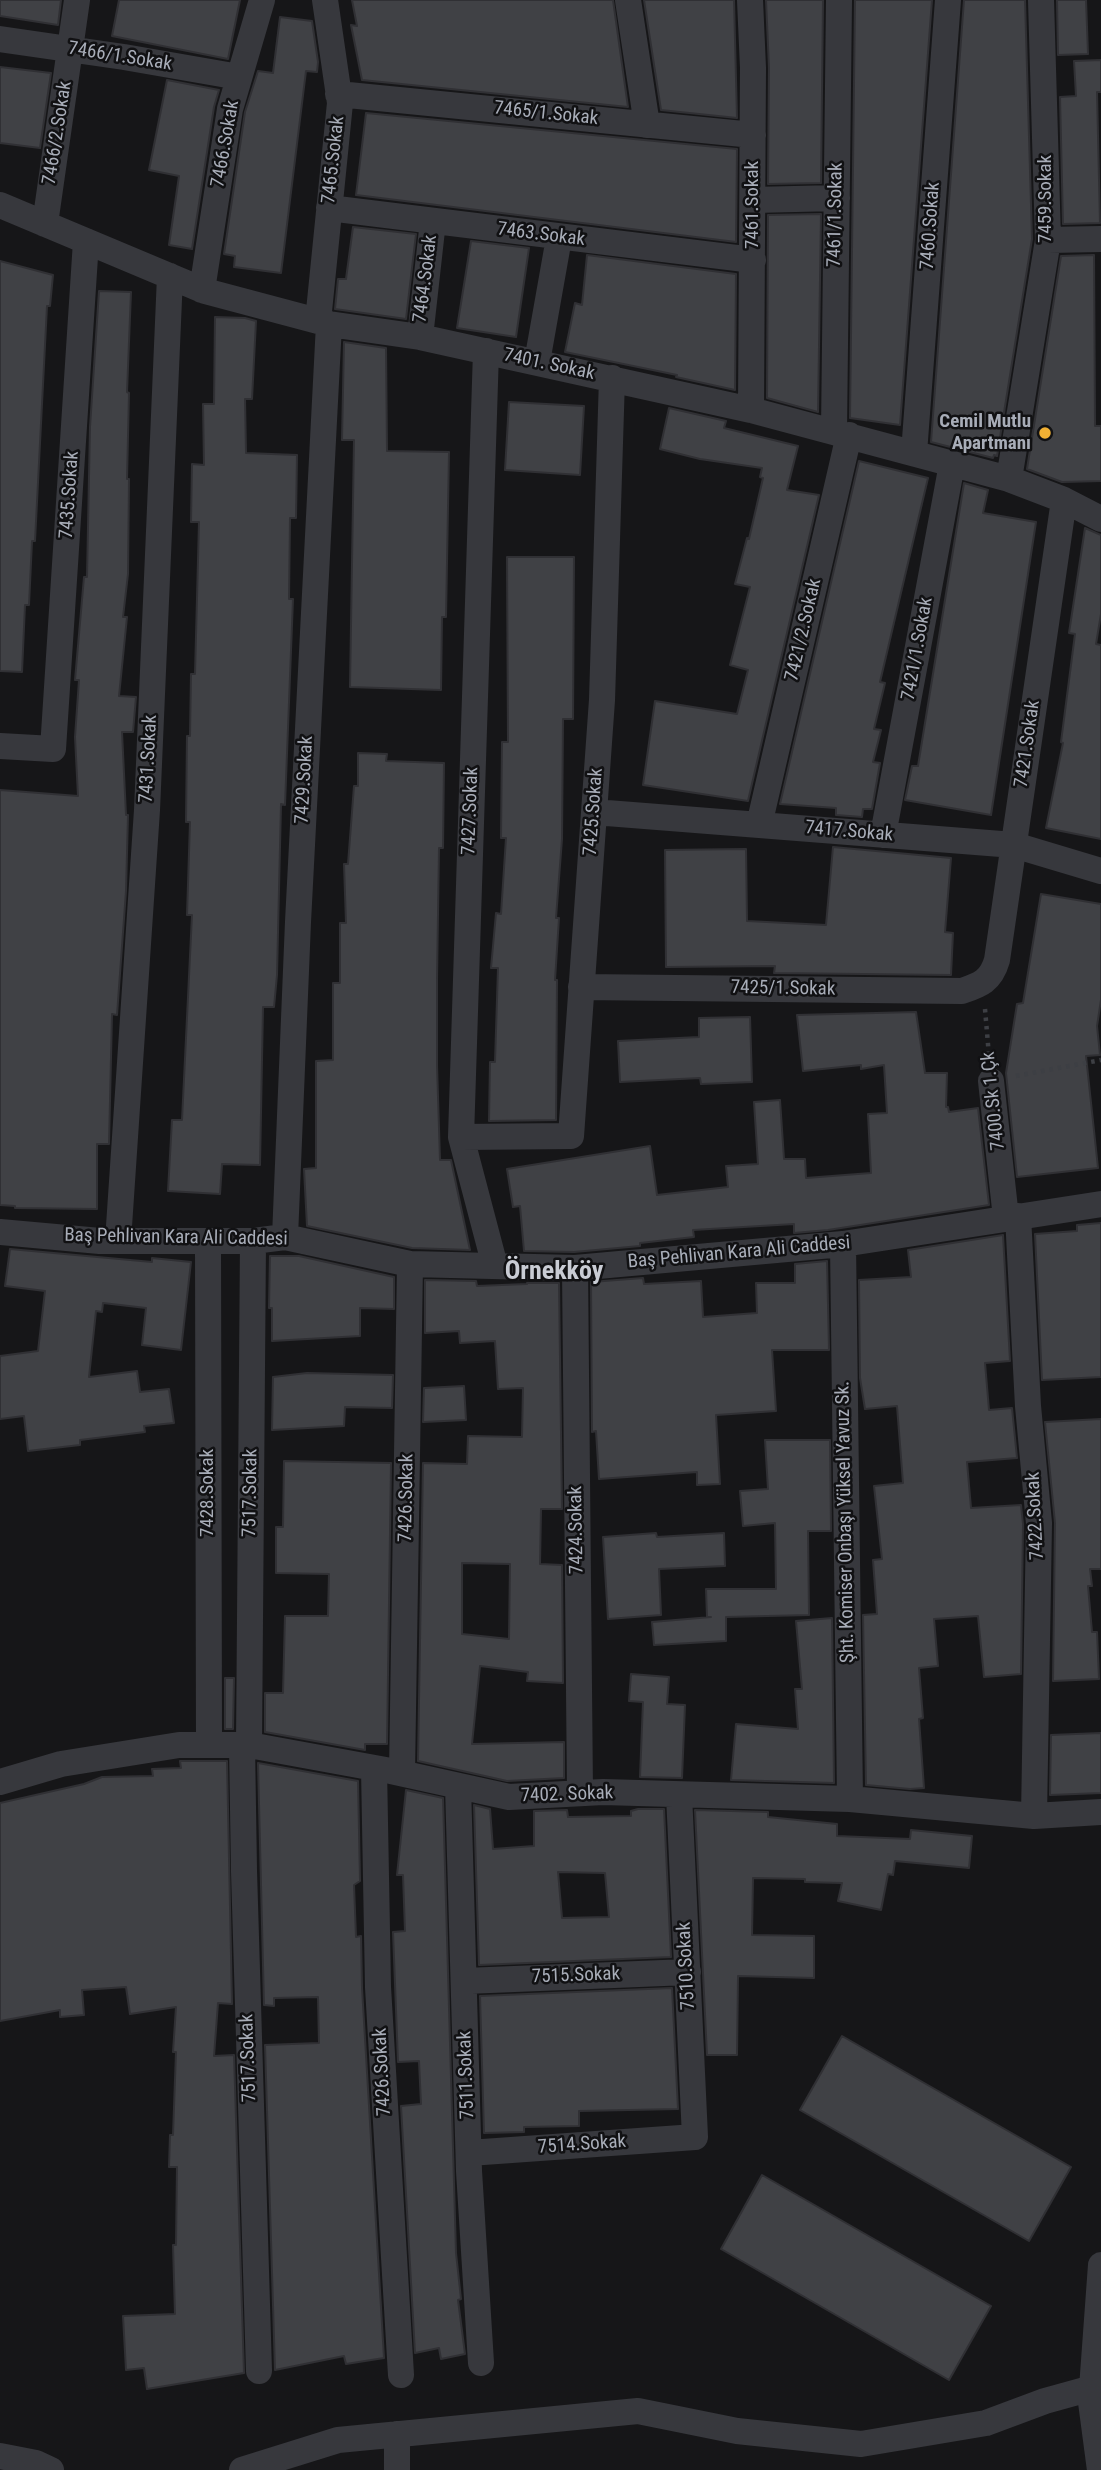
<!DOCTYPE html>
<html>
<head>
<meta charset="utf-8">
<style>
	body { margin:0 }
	canvas { display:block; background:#161618 }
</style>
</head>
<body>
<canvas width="1101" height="2470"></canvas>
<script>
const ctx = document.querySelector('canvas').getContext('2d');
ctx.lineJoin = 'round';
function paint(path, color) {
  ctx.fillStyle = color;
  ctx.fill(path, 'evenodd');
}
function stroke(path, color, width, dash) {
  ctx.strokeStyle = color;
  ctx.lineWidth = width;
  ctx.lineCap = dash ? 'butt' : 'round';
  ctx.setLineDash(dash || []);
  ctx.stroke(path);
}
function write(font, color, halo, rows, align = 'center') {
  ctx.font = font + ' "Roboto Condensed",sans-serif';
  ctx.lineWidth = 5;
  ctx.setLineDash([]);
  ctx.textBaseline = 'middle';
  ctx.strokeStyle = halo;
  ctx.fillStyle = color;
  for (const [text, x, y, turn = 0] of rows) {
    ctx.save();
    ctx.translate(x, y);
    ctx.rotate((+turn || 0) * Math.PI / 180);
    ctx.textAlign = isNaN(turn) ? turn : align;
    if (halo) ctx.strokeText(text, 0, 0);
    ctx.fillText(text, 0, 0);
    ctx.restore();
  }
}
const building = new Path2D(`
	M 0,0 L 61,0 L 58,25 L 0,16 Z
	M 119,0 L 240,0 L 228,59 L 112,36 Z
	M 352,0 L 613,0 L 628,107 L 362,80 L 351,25 L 357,26 Z
	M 644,0 L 734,0 L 737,118 L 661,110 Z
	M 766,0 L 823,0 L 821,183 L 768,184 L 769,68 Z
	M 855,0 L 932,0 L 900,425 L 850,418 Z
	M 964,0 L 1025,0 L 1032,239 L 997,456 L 994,455 L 993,458 L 931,442 Z
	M 1057,0 L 1086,0 L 1088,54 L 1058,55 Z
	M 280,17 L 312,21 L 318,62 L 317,72 L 306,71 L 281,273 L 234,267 L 235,256 L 224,254 L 245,112 L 258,71 L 273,73 Z
	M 1101,60 L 1101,92 L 1097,92 L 1100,223 L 1063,224 L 1060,97 L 1076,96 L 1074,61 Z
	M 0,67 L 51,73 L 40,148 L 0,143 Z
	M 167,80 L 219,90 L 214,107 L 192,249 L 169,245 L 179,176 L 149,170 Z
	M 366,113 L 737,149 L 736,242 L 356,195 Z
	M 821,214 L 818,412 L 767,398 L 768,215 Z
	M 353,227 L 416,234 L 406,319 L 335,309 L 338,279 L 346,279 Z
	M 471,241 L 529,248 L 516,337 L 457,328 Z
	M 587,255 L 736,274 L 735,390 L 676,377 L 677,375 L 565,352 L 575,303 L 582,305 Z
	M 1094,255 L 1095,426 L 1101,426 L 1101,481 L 1062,482 L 1027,469 L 1061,256 Z
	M 0,261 L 53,275 L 50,306 L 47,306 L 35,541 L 32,541 L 29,605 L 25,605 L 22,672 L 0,671 Z
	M 99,291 L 131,292 L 127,392 L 129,393 L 127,479 L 129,479 L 128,574 L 123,617 L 127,617 L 119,696 L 136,697 L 133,732 L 122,732 L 126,815 L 128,815 L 126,891 L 117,1015 L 112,1014 L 109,1144 L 97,1144 L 97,1209 L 15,1208 L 15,1206 L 0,1205 L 0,790 L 78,796 L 75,737 L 79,680 L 75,680 L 84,577 L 87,577 L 90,427 Z
	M 215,317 L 245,318 L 256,321 L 252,399 L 245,399 L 246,453 L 297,455 L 296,518 L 290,518 L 289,599 L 293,599 L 285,805 L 281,804 L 277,975 L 274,1007 L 263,1007 L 260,1165 L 222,1164 L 220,1194 L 168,1191 L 172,1120 L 182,1120 L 192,915 L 187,915 L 190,822 L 186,822 L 187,736 L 190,736 L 191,674 L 195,674 L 199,522 L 191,522 L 192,464 L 204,465 L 203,404 L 214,404 Z
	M 344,342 L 386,348 L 387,451 L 449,452 L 446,617 L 442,617 L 441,690 L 350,687 L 354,440 L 342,440 Z
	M 509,402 L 584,406 L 580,475 L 505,470 Z
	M 669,408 L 726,421 L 724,428 L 798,446 L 787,490 L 819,495 L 748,801 L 643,785 L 655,701 L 737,714 L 748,670 L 730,665 L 750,587 L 735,584 L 747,538 L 749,539 L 763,478 L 760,477 L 762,468 L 700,459 L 660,449 Z
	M 859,461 L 928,478 L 880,682 L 885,683 L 874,729 L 881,730 L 873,762 L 880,763 L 872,809 L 863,809 L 862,817 L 836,815 L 836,808 L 780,804 Z
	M 964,483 L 988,490 L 983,513 L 1036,522 L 991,815 L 905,800 L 912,766 L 918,766 Z
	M 1085,528 L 1101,535 L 1101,614 L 1096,644 L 1101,645 L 1101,839 L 1046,828 L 1063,743 L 1061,742 L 1075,634 L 1069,633 Z
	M 507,557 L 574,557 L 573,719 L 563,719 L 562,839 L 556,918 L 559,918 L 555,980 L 557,980 L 556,1120 L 489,1121 L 490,1062 L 495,1062 L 498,968 L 491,968 L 496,913 L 501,914 L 506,838 L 501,838 L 502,742 L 508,742 Z
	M 358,753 L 387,754 L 386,761 L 444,763 L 443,848 L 439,848 L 437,979 L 437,1065 L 440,1160 L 451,1160 L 470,1250 L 412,1248 L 307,1226 L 304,1169 L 316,1168 L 316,1061 L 333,1060 L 333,983 L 340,983 L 340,923 L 346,923 L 344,864 L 348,864 L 354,786 L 358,786 Z
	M 833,847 L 951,858 L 945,932 L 953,933 L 951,975 L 774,973 L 775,966 L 666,967 L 665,850 L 746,849 L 747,921 L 826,925 Z
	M 1041,894 L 1101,904 L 1101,1000 L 1097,1026 L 1100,1055 L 1086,1056 L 1098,1168 L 1017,1177 L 1006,1073 L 1017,1004 L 1023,1003 Z
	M 916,1012 L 925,1073 L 947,1073 L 946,1107 L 948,1107 L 949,1112 L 978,1108 L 989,1205 L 828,1230 L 794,1233 L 794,1224 L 693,1230 L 694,1237 L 640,1243 L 640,1246 L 574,1252 L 524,1251 L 520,1206 L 513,1207 L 507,1169 L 650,1146 L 657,1195 L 728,1187 L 726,1166 L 758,1164 L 754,1102 L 780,1100 L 784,1159 L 805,1159 L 806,1178 L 871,1173 L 868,1114 L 887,1113 L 884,1065 L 861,1069 L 861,1065 L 803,1071 L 797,1015 Z
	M 750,1017 L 752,1082 L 701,1084 L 700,1078 L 620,1082 L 618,1041 L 699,1037 L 699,1018 Z
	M 1101,1223 L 1101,1377 L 1042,1380 L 1035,1234 L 1077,1231 L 1077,1225 Z
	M 1003,1235 L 1010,1361 L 985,1363 L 989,1410 L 1012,1408 L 1017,1458 L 967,1462 L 971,1508 L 1021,1505 L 1023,1524 L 1021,1674 L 984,1677 L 978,1616 L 934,1619 L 938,1666 L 919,1668 L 923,1718 L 919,1719 L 924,1788 L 910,1789 L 866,1785 L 863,1615 L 877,1614 L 873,1560 L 882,1559 L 874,1486 L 903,1483 L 897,1406 L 865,1409 L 860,1378 L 859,1280 L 911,1277 L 908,1250 Z
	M 10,1249 L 152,1262 L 152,1258 L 191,1262 L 181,1350 L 142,1345 L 146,1308 L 103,1303 L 102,1312 L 96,1311 L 89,1377 L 137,1371 L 140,1392 L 169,1389 L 174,1423 L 144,1426 L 145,1432 L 80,1440 L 80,1445 L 28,1451 L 24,1416 L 0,1419 L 0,1356 L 38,1351 L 45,1291 L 5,1286 Z
	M 270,1256 L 299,1256 L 394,1277 L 394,1309 L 360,1308 L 360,1336 L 272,1341 L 272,1308 L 269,1308 Z
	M 827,1261 L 829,1350 L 772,1350 L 776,1411 L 716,1415 L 720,1484 L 697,1485 L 697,1472 L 599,1479 L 596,1431 L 592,1432 L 591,1282 L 643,1278 L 644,1284 L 701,1281 L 703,1317 L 757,1313 L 756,1283 L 795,1283 L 795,1264 Z
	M 425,1280 L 476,1281 L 477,1286 L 527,1284 L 527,1283 L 559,1283 L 562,1509 L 541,1509 L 540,1564 L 562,1565 L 563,1683 L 527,1681 L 528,1672 L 480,1666 L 472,1744 L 564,1742 L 564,1778 L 507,1781 L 418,1761 L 423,1463 L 467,1464 L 468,1436 L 522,1437 L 523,1388 L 498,1389 L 495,1341 L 460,1343 L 459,1331 L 425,1333 ZM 462,1563 L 510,1564 L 509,1639 L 462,1634 Z
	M 307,1373 L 393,1375 L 392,1408 L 345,1407 L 344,1426 L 272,1430 L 273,1377 Z
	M 464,1386 L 466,1420 L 423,1422 L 424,1388 Z
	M 1101,1419 L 1101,1569 L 1090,1569 L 1092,1586 L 1088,1586 L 1092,1632 L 1097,1632 L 1099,1679 L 1053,1681 L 1055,1523 L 1045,1422 Z
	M 765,1440 L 830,1440 L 831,1531 L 808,1531 L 809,1615 L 726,1617 L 726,1641 L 654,1645 L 652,1622 L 711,1617 L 707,1617 L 706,1589 L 776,1589 L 775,1523 L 743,1526 L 740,1491 L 768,1489 Z
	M 284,1461 L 391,1463 L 387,1744 L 365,1744 L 365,1750 L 265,1732 L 265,1693 L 283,1693 L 285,1616 L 328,1616 L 329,1574 L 276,1573 L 276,1527 L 283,1527 Z
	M 656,1533 L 657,1537 L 724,1533 L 725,1566 L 659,1569 L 661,1615 L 608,1619 L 603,1537 Z
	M 832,1618 L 834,1783 L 731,1780 L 736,1724 L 798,1729 L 795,1689 L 802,1689 L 796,1621 Z
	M 631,1674 L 669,1677 L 667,1704 L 685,1705 L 682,1778 L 640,1777 L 643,1702 L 629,1701 Z
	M 225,1678 L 234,1678 L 233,1729 L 225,1729 Z
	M 1101,1733 L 1101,1793 L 1050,1795 L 1051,1735 Z
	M 180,1761 L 227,1761 L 232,2004 L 218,2003 L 214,2056 L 234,2055 L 244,2373 L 147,2389 L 144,2368 L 126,2370 L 123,2316 L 175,2314 L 173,2245 L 176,2245 L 177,2167 L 169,2167 L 170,2135 L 173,2135 L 176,2052 L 173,2052 L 176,2007 L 130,2014 L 126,1987 L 82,1990 L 84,2015 L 60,2017 L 60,2010 L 0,2021 L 0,1803 L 84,1784 L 102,1777 L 153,1776 L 152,1769 L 181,1768 Z
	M 258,1763 L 358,1781 L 360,1881 L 354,1885 L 356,1937 L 361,1936 L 362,1988 L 384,2358 L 346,2364 L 344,2356 L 275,2370 L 265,2045 L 319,2043 L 318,1997 L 274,1998 L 274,2006 L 264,2005 Z
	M 406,1790 L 443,1798 L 456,2253 L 461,2299 L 458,2300 L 465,2354 L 441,2359 L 439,2348 L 415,2353 L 401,2106 L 421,2104 L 419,2061 L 398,2062 L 393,1932 L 405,1931 L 403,1875 L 397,1875 Z
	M 474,1805 L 490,1809 L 493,1849 L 534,1846 L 534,1811 L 567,1810 L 568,1817 L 631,1816 L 631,1811 L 638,1809 L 664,1809 L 671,1957 L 479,1965 ZM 558,1872 L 605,1873 L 609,1917 L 562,1918 Z
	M 695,1810 L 768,1812 L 768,1817 L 837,1824 L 837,1836 L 910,1839 L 911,1830 L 972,1836 L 969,1868 L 895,1861 L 893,1875 L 888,1874 L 881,1910 L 838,1901 L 842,1883 L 805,1882 L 805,1879 L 753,1878 L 752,1935 L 814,1936 L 814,1978 L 738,1976 L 737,2055 L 707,2055 Z
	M 672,1988 L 678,2109 L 579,2111 L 579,2126 L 524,2127 L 524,2132 L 484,2133 L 480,1996 Z
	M 842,2036 L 1071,2167 L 1029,2241 L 800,2110 Z
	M 762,2175 L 991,2306 L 949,2380 L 721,2249 Z`);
paint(building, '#404145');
stroke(building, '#303034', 2);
stroke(new Path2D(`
	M 985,1009 L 989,1056
	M 1016,1076 L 1101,1060`), '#3d3f44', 4.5, [3.5, 5]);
stroke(new Path2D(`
	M 628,0 L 647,125
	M 750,0 L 753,68 L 751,410
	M 0,39 L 124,57 L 239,77
	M 338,94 L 753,135
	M 753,200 L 837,198
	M 0,205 L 205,291 L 329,324 L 420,337 L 751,410 L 1009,479 L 1064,500 L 1101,519
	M 329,208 L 753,260
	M 45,224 L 77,0
	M 1048,240 L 1101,239
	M 202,290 L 230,109 L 262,0
	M 318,321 L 340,103 L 325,0
	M 420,337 L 433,221
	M 486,351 L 461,1137 L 495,1266
	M 537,362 L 559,238
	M 834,431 L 839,0
	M 914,453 L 948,0
	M 1009,479 L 1048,240 L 1041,0
	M 0,746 L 53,749 L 86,241
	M 594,812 L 1014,845 L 1101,871
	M 759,825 L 849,435
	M 883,835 L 952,464
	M 581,987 L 962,991 C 980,985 991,981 997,960 L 1064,500
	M 991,1081 L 1006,1218
	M 461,1137 L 571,1136 L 602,700 L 612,378
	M 1018,1216 L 1028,1406 L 1039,1523 L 1034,1816
	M 0,1232 L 100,1241 L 253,1241 L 285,1237 L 410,1264 L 575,1268 L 843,1244 L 1101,1204
	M 285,1237 L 298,922 L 329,324
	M 118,1241 L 147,810 L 170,276
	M 208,1241 L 209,1745
	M 843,1244 L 850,1799
	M 575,1268 L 580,1793
	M 242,1745 L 244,1871 L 259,2371
	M 249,1745 L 253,1241
	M 374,1768 L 378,1987 L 401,2375
	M 402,1773 L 410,1264
	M 0,1782 L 61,1764 L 179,1745 L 249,1745 L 391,1771 L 509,1797 L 603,1792 L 850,1799 L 1034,1816 L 1101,1812
	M 458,1786 L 469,2171 L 481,2363
	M 465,1981 L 688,1972
	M 469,2153 L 695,2137 L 679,1795
	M 397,2434 L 397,2470
	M 0,2456 L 36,2463 L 51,2470
	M 242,2470 L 338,2440 L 638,2411 L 737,2431 L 861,2444 L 986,2423 L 1045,2401 L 1092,2388
	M 1100,2470 L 1091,2402 L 1101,2265`), '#37383d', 26);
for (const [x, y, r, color] of [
	[1045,433,7,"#f2b134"]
]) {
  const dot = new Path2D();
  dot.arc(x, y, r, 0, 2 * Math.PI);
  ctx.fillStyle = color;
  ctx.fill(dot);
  stroke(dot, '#111113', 2.5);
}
write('19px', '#a8adb8', '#111113', [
	["7466/1.Sokak",120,57,9],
	["7465/1.Sokak",546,114,6],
	["7466/2.Sokak",58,133,-81],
	["7466.Sokak",226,144,-80],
	["7465.Sokak",334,160,-84],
	["7459.Sokak",1046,199,-90],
	["7461.Sokak",753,205,-90],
	["7461/1.Sokak",836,215,-89],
	["7460.Sokak",931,226,-86],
	["7463.Sokak",541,235,7],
	["7464.Sokak",426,279,-83],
	["7401. Sokak",549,365,12],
	["7435.Sokak",70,495,-86],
	["7421/2.Sokak",804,630,-77],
	["7421/1.Sokak",918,649,-80],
	["7421.Sokak",1028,744,-82],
	["7431.Sokak",149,759,-87],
	["7429.Sokak",305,780,-87],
	["7427.Sokak",471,811,-88],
	["7425.Sokak",594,812,-86],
	["7417.Sokak",849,832,5],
	["7425/1.Sokak",783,989,1],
	["7400.Sk 1.Çk",994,1101,-96],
	["Baş Pehlivan Kara Ali Caddesi",176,1238,1],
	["Baş Pehlivan Kara Ali Caddesi",739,1253,-5],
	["7428.Sokak",208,1493,-90],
	["7517.Sokak",251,1493,-89],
	["7426.Sokak",407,1498,-89],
	["7422.Sokak",1036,1516,-93],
	["Şht. Komiser Onbaşı Yüksel Yavuz Sk.",846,1522,-91],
	["7424.Sokak",577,1530,-91],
	["7402. Sokak",567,1795,-2],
	["7510.Sokak",687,1966,-93],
	["7515.Sokak",576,1976,-2],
	["7517.Sokak",249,2058,-92],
	["7426.Sokak",383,2072,-93],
	["7511.Sokak",467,2075,-92],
	["7514.Sokak",582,2145,-4]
]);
write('bold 19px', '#a8adb8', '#111113', [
	["Cemil Mutlu",1031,422],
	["Apartmanı",1031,444]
], 'right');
write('bold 26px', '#c9ccd4', '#111113', [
	["Örnekköy",554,1272]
]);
</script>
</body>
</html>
